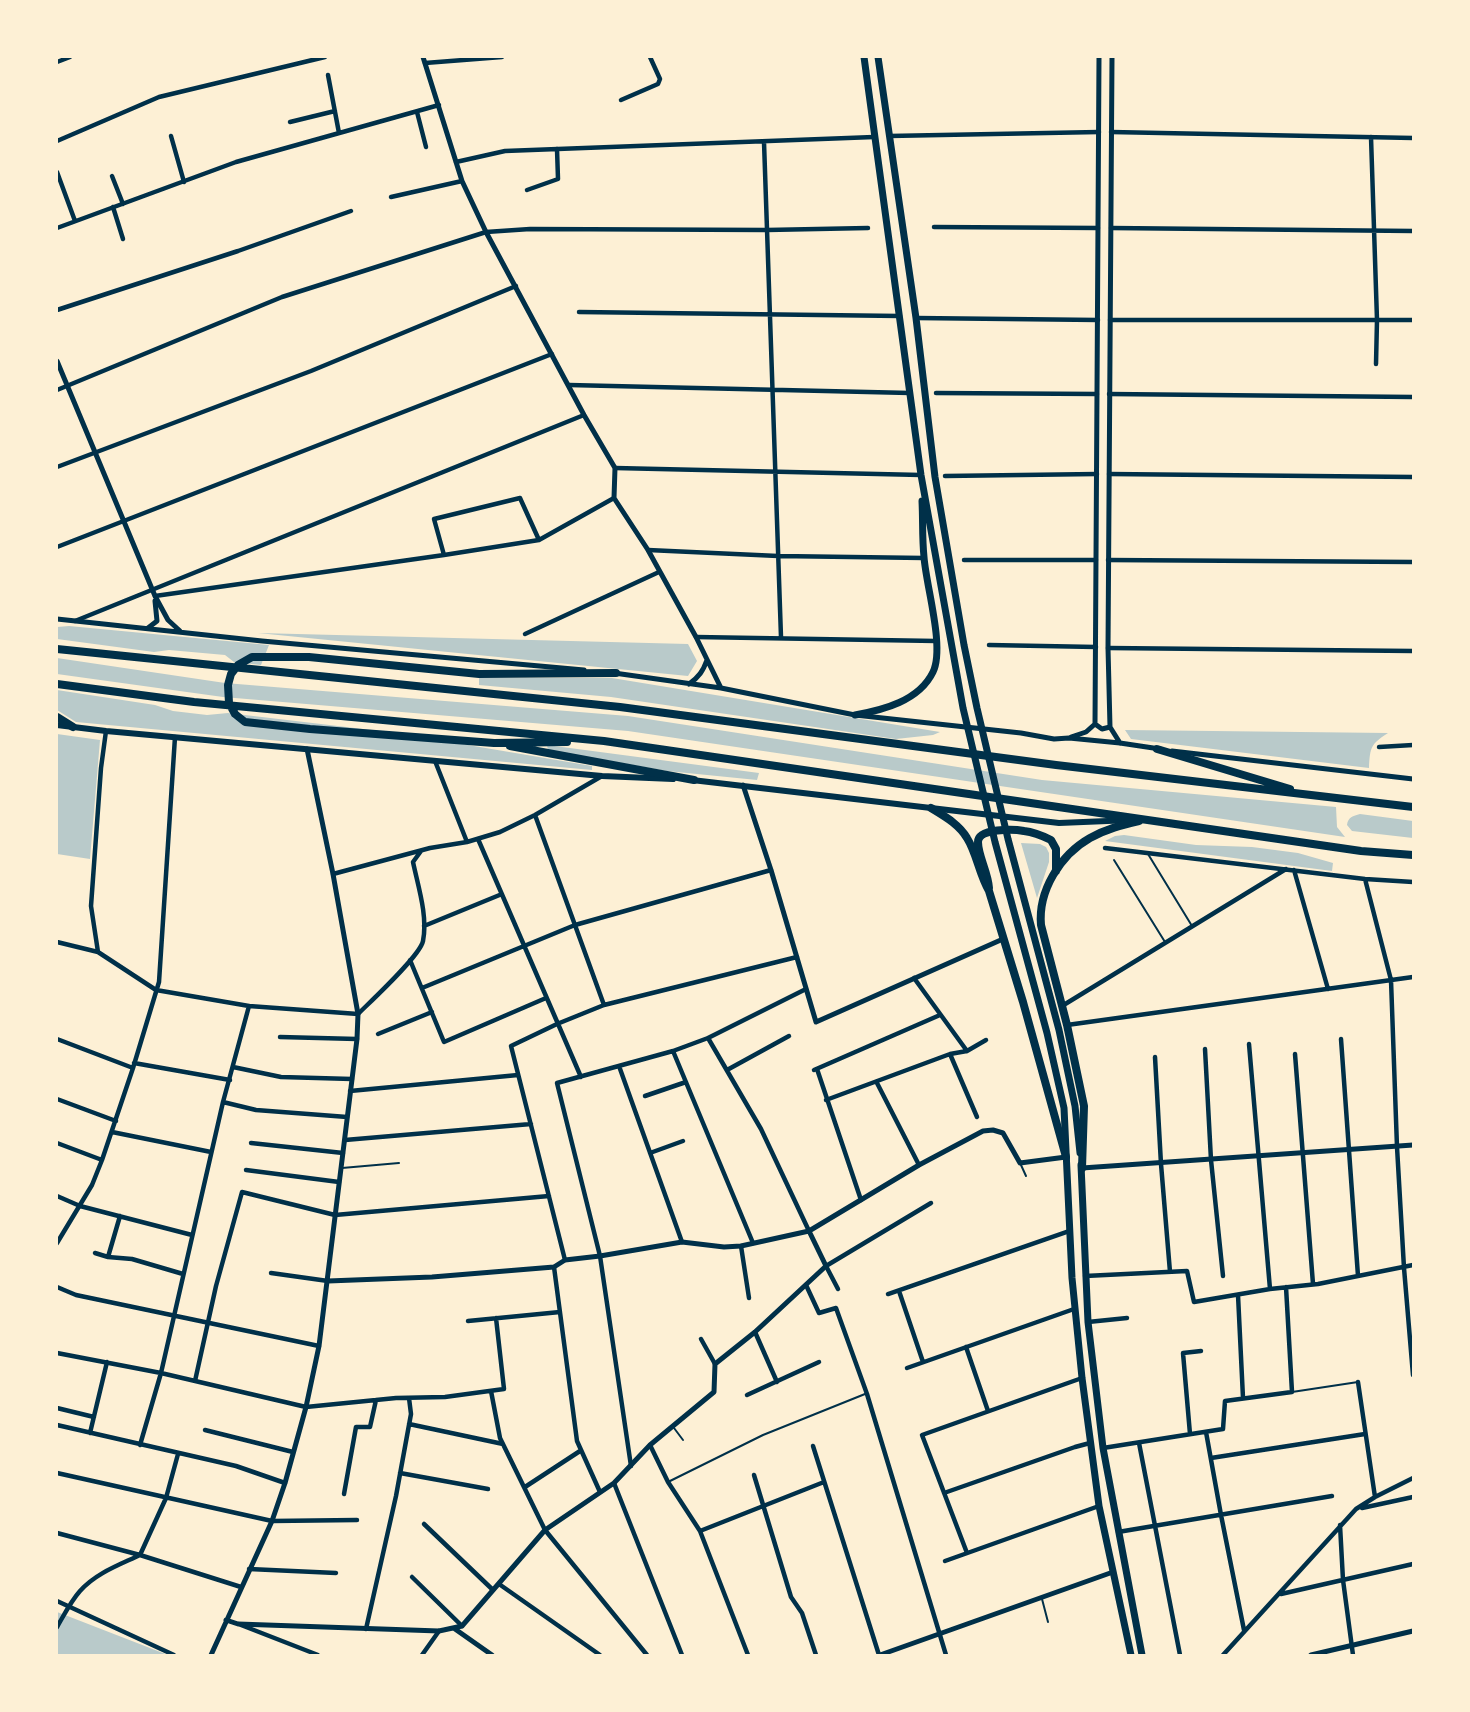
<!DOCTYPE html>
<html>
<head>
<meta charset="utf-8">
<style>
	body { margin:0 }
	#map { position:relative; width:1470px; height:1712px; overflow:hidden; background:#fdf0d5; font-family:"PT Sans Narrow",sans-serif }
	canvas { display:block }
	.frame { position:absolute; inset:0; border:58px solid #fdf0d5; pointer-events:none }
</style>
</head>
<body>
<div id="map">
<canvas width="1470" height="1712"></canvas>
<div class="frame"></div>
</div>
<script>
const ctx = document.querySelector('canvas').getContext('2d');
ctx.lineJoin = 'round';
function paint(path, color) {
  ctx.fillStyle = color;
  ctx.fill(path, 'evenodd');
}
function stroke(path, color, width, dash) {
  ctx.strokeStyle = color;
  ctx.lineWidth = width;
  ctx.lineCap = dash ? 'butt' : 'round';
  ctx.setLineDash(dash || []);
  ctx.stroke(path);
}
paint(new Path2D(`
	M 69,626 L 269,645 L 261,665 L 234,662 L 225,655 L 169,650 L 154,652 L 57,639 L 57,627 Z
	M 258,633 L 688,644 L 697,661 L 688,676 Z
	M 57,658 L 225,683 L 628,716 L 1042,780 L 1336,807 L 1337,827 L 1345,837 L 628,731 L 223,697 L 57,674 Z
	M 479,678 L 612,678 L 940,732 L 933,735 L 896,739 L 611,697 L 479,685 Z
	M 57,690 L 155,705 L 173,711 L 207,715 L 228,713 L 397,733 L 592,766 L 592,770 L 76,722 L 57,710 Z
	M 1125,730 L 1388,733 C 1371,744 1370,747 1369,768 L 1131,739 Z
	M 57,734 L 100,740 L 90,859 L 57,854 Z
	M 547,745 L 759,773 L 757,780 L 667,771 L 548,750 Z
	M 1360,814 L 1413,821 L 1413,838 L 1352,831 L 1347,825 C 1348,817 1353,816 1360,814 Z
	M 1124,835 L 1196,845 L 1252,847 L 1298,853 L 1333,863 L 1332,871 L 1105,841 L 1115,836 Z
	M 1021,843 L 1040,844 L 1046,847 L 1049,853 L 1049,862 L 1037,898 Z
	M 57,1612 L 65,1615 L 168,1655 L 57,1655 Z`), '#b9caca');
stroke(new Path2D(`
	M 1148,854 L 1192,926
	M 1114,860 L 1165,942
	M 1021,1165 L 1026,1176
	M 342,1168 L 399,1163
	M 1292,1392 L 1358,1382
	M 674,1428 L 683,1440
	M 668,1482 L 763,1435 L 865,1394
	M 1042,1599 L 1048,1622`), '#003049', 2);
stroke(new Path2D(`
	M 57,62 L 70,57
	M 425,63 L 502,57
	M 328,75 L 339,133
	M 621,100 L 658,84 L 660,79 L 650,57
	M 417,112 L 426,147
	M 290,122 L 335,111
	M 1111,132 L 1413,138
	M 171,136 L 184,182
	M 889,136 L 1099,132
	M 1371,137 L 1377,320 L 1376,364
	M 57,141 L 159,97 L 325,57
	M 764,142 L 781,637
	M 456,162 L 505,151 L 874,137
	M 57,172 L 75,221
	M 112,176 L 123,204
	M 527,190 L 558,179 L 557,149
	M 391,197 L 462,181
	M 113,207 L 123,239
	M 934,227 L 1098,228
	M 57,228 L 236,162 L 439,105
	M 1111,228 L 1413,231
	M 57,310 L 238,251 L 351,211
	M 579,312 L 900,316
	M 916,318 L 1098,320
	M 1110,320 L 1413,320
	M 569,385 L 910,393
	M 57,390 L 282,297 L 486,232 L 530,229 L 767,230 L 868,228
	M 936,393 L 1097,394
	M 1109,394 L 1413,397
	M 57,467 L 311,371 L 516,286
	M 615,468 L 921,475
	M 1109,474 L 1413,477
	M 945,476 L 1097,474
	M 57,547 L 552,354
	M 648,550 L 778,556 L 924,558
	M 444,555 L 434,519 L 520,498 L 539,540
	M 964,560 L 1096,560
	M 1108,560 L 1413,562
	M 155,596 L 444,555 L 539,540 L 614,498
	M 75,621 L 584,415
	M 525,634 L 659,572
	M 696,637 L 936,641
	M 989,645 L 1096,647
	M 1108,648 L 1413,651
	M 1379,747 L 1413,745
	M 435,761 L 467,842
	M 535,815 L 604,1005
	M 478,839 L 581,1077
	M 1105,848 L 1365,879 L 1413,882
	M 1294,870 L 1328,989
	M 333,874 L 430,848 L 467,842 L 500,832 L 535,815 L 602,776
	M 1365,879 L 1391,980 L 1397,1147 L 1404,1268 L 1413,1375
	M 424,926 L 502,894
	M 57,942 L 98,952 L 156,990 L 249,1006 L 358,1014 C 371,1001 420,956 423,941 C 428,916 418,886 413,862 L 421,851
	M 98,952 L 91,906 L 101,768 L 106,731
	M 410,960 L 444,1042 L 546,998
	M 914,978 L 967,1051
	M 422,988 L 575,925 L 771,870
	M 1062,1006 L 1286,869
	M 1067,1025 L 1413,977
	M 378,1034 L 432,1012
	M 280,1037 L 357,1039
	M 708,1038 L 761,1129 L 809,1231
	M 57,1039 L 133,1068
	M 1341,1039 L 1358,1276
	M 1249,1044 L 1270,1289
	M 1205,1049 L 1211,1160 L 1223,1276
	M 673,1051 L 753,1243
	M 950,1054 L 977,1117
	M 1295,1054 L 1313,1284
	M 1155,1057 L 1161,1164 L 1170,1272
	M 134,1063 L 230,1080
	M 619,1066 L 682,1242
	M 233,1067 L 281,1077 L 352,1079
	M 817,1069 L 861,1200
	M 727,1070 L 789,1036
	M 814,1070 L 940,1015
	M 877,1083 L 919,1165
	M 350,1091 L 518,1075
	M 645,1096 L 686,1082
	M 57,1099 L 116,1121
	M 826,1100 L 950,1054 L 967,1051 L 986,1040
	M 223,1102 L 256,1110 L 347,1117
	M 112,1132 L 211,1152
	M 345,1140 L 531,1124
	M 57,1143 L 102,1160
	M 251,1143 L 343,1153
	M 650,1153 L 683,1141
	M 246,1170 L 339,1182
	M 57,1196 L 80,1206 L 192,1235
	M 57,1243 L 92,1185 L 102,1160 L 133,1068 L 159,982 L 175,737
	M 741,1246 L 749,1298
	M 95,1253 L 108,1257 L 132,1259 L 183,1274
	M 108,1257 L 120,1216
	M 565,1260 L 511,1046 L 557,1024 L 604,1005 L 797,957
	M 554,1267 L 577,1441 L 600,1492
	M 271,1273 L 328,1281
	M 1085,1276 L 1187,1271 L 1194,1302 L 1270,1289 L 1318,1284 L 1413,1265
	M 806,1285 L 819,1313 L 836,1308 L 867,1394 L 946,1655
	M 57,1287 L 76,1295 L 319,1346
	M 838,1289 L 826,1266 L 931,1203
	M 899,1291 L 923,1362
	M 888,1294 L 1069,1231
	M 1238,1295 L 1243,1398
	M 468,1321 L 560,1312
	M 1088,1322 L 1127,1318
	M 755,1332 L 777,1382
	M 701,1339 L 715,1364
	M 966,1347 L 988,1411
	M 57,1353 L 161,1373 L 306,1407 L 396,1398 L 445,1397 L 504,1389 L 496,1318
	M 907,1368 L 1074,1309
	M 195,1381 L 216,1286 L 242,1192 L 335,1215 L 549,1196
	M 1358,1382 L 1375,1497
	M 491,1391 L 500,1438 L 545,1530 L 647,1655
	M 747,1395 L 819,1362
	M 57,1408 L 94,1417
	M 409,1424 L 503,1444
	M 57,1425 L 236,1466 L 285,1483
	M 205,1430 L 293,1452
	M 1206,1432 L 1221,1515 L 1244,1630
	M 90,1433 L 107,1362
	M 1190,1434 L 1183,1353 L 1201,1351
	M 1139,1443 L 1180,1655
	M 140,1445 L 161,1373 L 223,1102 L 249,1006
	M 650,1445 L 668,1482 L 700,1531 L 748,1655
	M 813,1446 L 879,1655
	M 1103,1448 L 1223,1429 L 1225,1401 L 1292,1392 L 1286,1287
	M 1211,1458 L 1365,1434
	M 631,1466 L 600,1256 L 557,1083 L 673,1051 L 708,1038 L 806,989
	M 57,1473 L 272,1521 L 357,1520
	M 400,1473 L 488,1489
	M 754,1475 L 791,1597 L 802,1613 L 816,1655
	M 614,1483 L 682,1655
	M 525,1487 L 580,1451
	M 944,1493 L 1075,1447 L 1090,1443
	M 344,1494 L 356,1427 L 370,1427 L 376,1400
	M 1362,1508 L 1413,1497
	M 424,1524 L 493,1590
	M 1340,1525 L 1343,1580 L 1353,1655
	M 700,1531 L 824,1482
	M 1118,1532 L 1332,1496
	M 57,1533 L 140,1555 L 241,1587
	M 967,1553 L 922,1435 L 1082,1378
	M 945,1561 L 1099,1506
	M 249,1569 L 336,1573
	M 412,1577 L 462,1626
	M 499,1584 L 600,1655
	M 1281,1594 L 1413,1564
	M 57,1601 L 174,1655
	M 241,1625 L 318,1655
	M 57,1627 C 64,1615 71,1601 80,1591 C 96,1573 119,1565 140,1555 L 166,1498 L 178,1454
	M 366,1629 L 396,1496 L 411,1414 L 409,1398
	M 422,1655 L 439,1631
	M 1223,1655 L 1356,1509 L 1375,1497 L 1413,1478`), '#003049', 4.5);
stroke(new Path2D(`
	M 423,57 L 462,181 L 486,232 L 584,415 L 615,468 L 614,498 L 648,550 L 696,637 L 721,688
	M 1112,57 L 1108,648 L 1110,727 L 1120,743
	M 57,361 L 155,596 L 168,620 L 180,631
	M 57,619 L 262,641 L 584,670
	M 148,628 L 157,621 L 155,601
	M 614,673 L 721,688 L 855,715 L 1021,733 L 1054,739 L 1069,738 L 1120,743 L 1160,749
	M 689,684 C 699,677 703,671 707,660
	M 1095,724 L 1102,729 L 1110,727
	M 1071,737 L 1086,732 L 1095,724 L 1099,57
	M 1172,751 L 1413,779
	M 743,785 L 771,870 L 816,1022 L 1003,939
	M 1082,1168 L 1413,1145
	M 328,1281 L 432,1277 L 554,1267 L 565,1260 L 600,1256 L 682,1242 L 724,1247 L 741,1246 L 809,1231 L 919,1165 L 983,1131 L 993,1130 L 1003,1133 L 1020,1163 L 1066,1157
	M 226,1620 L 238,1624 L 439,1631 L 462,1626 L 545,1530 L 614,1483 L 650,1445 L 714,1392 L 715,1364 L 755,1332 L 826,1266 L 809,1231
	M 455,1629 L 492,1655
	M 211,1655 L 272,1521 L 285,1483 L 306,1407 L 319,1346 L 357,1039 L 358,1014 L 333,874 L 307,749
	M 880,1655 L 1113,1572
	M 1311,1655 L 1413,1631`), '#003049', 5);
stroke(new Path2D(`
	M 57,725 L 106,731 L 602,776 L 673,779
	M 692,780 L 1059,823 L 1132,820`), '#003049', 6);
stroke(new Path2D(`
	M 864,57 L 921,475 L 963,708 L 995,842 L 1047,1033 L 1064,1108 L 1072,1278 L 1082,1378 L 1099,1506 L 1131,1655
	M 878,57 L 916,318 L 935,477 L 964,645 L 977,708 L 1008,839 L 1059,1030 L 1075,1106 L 1080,1153
	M 855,715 C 883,710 919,701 933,672 C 945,647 926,586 924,557 C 922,538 923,520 922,501
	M 1081,1165 L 1088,1322 L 1103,1448 L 1142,1655`), '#003049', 7);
stroke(new Path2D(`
	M 57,649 L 620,707 L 1056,765 L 1413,807
	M 57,684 L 194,702 L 604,741 L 1361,851 L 1413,855
	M 57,717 L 73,727
	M 567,742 L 494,743 L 310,729 L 245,722 L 235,714 L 229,703 L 228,685 L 231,674 L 238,665 L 252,657 L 309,657 L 479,674 L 616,673
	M 510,746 L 694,780
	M 1157,749 L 1290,789
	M 931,808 C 944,816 959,824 967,838 C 977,854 979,874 989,891 L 1023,1002 L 1066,1157
	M 989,888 C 988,872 978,856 978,842 C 978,828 1014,829 1024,831 C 1034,832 1043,836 1051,840 L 1056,849 L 1056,871
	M 1082,1168 L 1084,1106 L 1067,1025 L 1041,925 C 1038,891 1060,855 1090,838 C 1106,829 1122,825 1139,821`), '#003049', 8);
</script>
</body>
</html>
